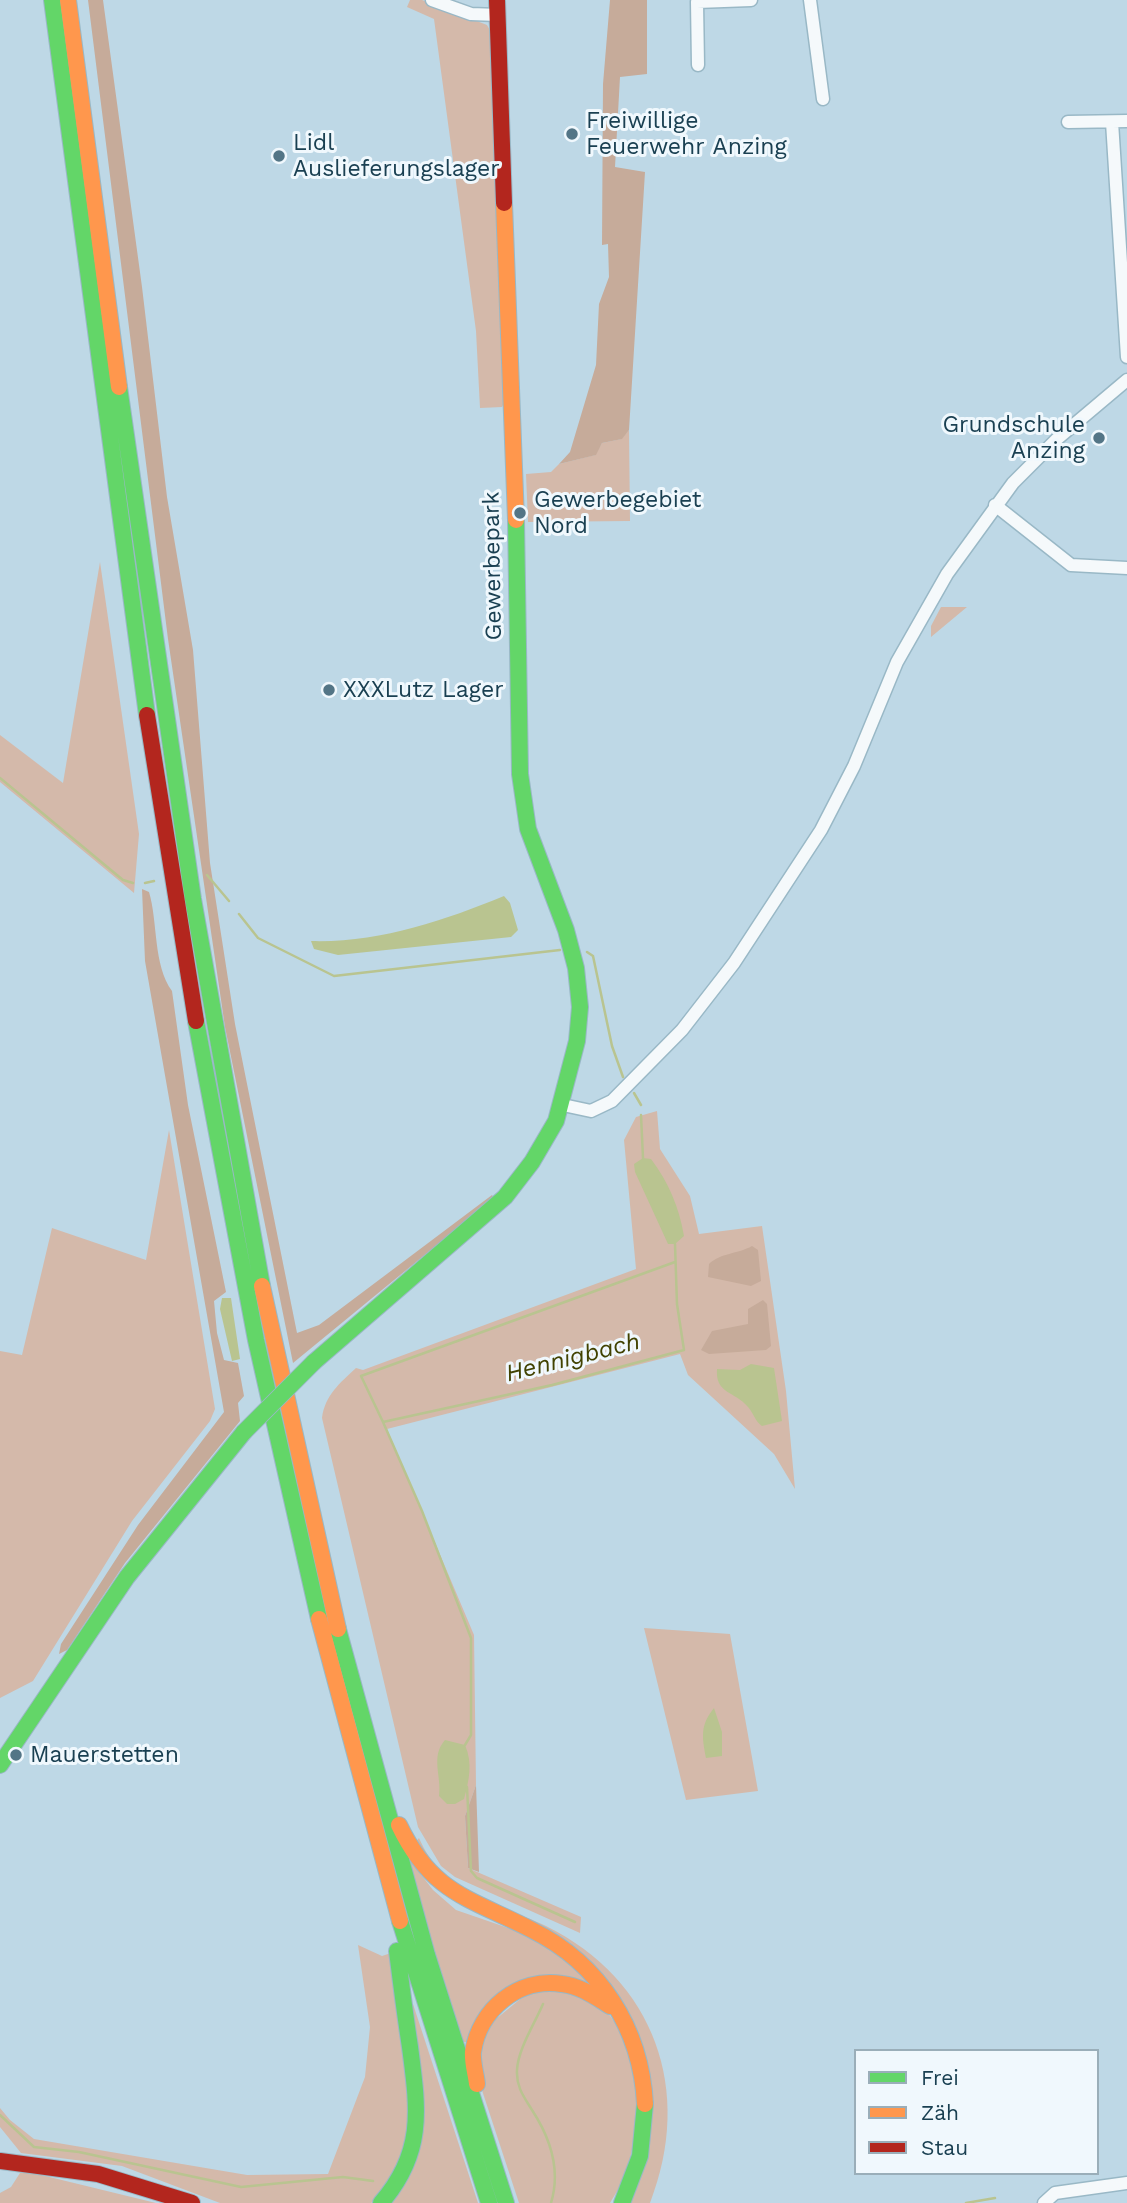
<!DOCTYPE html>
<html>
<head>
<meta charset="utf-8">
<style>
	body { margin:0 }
	#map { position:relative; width:1127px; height:2203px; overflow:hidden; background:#bed8e6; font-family:"Work Sans",sans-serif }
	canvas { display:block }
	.legend { position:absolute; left:854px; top:2049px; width:245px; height:126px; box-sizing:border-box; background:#f0f8fd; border:2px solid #9aaeb9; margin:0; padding:9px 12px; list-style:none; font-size:21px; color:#1a4052 }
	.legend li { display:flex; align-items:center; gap:14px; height:35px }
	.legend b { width:35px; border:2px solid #9aaeb9 }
</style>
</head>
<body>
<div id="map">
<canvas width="1127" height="2203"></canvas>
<ul class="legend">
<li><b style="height:9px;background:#63d668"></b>Frei</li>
<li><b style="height:9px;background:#ff974d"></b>Zäh</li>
<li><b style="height:9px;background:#b3261e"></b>Stau</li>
</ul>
</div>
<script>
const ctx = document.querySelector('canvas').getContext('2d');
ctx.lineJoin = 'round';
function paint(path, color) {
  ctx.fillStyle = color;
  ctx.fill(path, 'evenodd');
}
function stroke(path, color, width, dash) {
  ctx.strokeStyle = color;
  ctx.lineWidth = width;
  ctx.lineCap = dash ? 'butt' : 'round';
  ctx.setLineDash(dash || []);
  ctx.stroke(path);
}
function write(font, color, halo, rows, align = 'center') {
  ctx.font = font + ' "Work Sans",sans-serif';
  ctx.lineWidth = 6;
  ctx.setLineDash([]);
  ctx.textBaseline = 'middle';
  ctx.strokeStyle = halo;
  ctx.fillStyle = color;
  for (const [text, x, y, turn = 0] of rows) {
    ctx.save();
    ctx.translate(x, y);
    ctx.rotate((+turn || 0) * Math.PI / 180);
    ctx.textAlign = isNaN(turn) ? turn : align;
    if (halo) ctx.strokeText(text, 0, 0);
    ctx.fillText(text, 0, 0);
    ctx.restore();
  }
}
paint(new Path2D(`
	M 410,0 L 422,0 L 487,25 L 492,34 L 505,401 L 502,407 L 480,408 L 476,331 L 434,19 L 407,7 Z
	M 629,430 L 630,521 L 528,522 L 526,474 L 551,472 L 559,464 L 595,455 L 602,443 L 621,439 Z
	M 100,562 L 139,834 L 134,893 L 0,782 L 0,735 L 63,783 Z
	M 941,607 L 967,607 L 931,637 L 931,626 Z
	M 657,1111 L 660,1149 L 690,1196 L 699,1234 L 762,1226 L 786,1391 L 795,1489 L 774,1454 L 688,1375 L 680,1354 L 387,1429 L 474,1635 L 476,1785 L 465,1816 L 468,1868 L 581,1917 L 580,1933 L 455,1877 L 441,1866 L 418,1827 L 322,1418 C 325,1395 340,1383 356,1368 L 363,1370 L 636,1269 L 624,1140 L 636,1117 Z
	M 169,1130 L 215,1409 L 210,1421 L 132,1521 L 33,1681 L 0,1698 L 0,1351 L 22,1355 L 52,1228 L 146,1260 Z
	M 644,1628 L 730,1634 L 758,1791 L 686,1800 Z
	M 419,1838 C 443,1894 496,1902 546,1926 C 655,1980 694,2091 650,2203 L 630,2203 C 675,2109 648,2003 561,1943 C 505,1905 449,1912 414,1844 Z
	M 405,1854 L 433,1890 L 456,1910 L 514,1930 L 546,1946 L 595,1984 L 547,1977 L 468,2042 L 460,2042 Z
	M 358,1945 L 382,1956 L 391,1953 L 406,2073 L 409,2146 L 379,2197 L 371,2203 L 220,2203 L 122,2166 L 21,2153 L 0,2127 L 0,2108 L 10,2120 L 34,2139 L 247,2175 L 328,2174 L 365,2077 L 370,2027 Z
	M 571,1990 C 582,1996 600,2003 608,2013 C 647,2062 645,2152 610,2203 L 519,2203 L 477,2075 L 484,2027 L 522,1991 Z
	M 413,2004 L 478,2203 L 388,2203 L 405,2179 Z
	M 29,2172 L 156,2203 L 0,2203 L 0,2193 L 11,2187 L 20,2173 Z`), '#d4b9aa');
paint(new Path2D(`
	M 88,0 L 103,0 L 142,287 L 167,497 L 193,650 L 210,863 L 235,1024 L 297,1333 L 319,1325 L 492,1195 L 494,1198 L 293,1363 L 225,1027 L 168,639 Z
	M 610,0 L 647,0 L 647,74 L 620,77 L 615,167 L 645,172 L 629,430 L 622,439 L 602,443 L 596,455 L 559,464 L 570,452 L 596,365 L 599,304 L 609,277 L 608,244 L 602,245 L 603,84 Z
	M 142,889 L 149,892 C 158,922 153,965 172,991 L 188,1105 L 226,1292 L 214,1301 L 217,1333 L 224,1360 L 238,1363 L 244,1396 L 238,1403 L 240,1421 L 125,1563 L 67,1650 L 59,1654 L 61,1644 L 138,1525 L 224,1412 L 145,961 Z
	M 752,1246 L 758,1250 L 761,1281 L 751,1286 L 708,1277 L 709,1264 C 720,1253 738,1254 752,1246 Z
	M 763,1300 L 767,1304 L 771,1346 L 766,1350 L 709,1354 L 701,1350 L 712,1331 L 748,1324 L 748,1309 Z
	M 476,1785 L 479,1872 L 468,1868 L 465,1816 Z`), '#c6ab9a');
paint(new Path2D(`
	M 504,896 L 510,903 L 518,930 L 511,937 L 338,955 L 314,949 L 311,941 C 378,943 443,921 504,896 Z
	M 643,1158 L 651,1159 C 669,1183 679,1207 684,1236 L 675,1244 L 668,1244 L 635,1172 L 634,1164 Z
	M 222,1298 L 231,1298 L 240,1359 L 232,1361 L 220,1309 Z
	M 751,1364 L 774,1368 L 782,1421 L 762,1426 C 755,1421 754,1414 748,1407 C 735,1391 715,1394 717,1369 L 740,1370 Z
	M 714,1708 L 722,1732 L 722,1756 L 706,1758 C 702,1737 700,1725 714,1708 Z
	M 445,1740 L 465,1745 C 473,1763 469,1781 464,1799 L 455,1804 L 447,1804 L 439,1796 C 442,1776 430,1757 445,1740 Z`), '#b9c490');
stroke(new Path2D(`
	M 0,778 L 123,880 L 133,883
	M 207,875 L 229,901
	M 145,883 L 154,881
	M 239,914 L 258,938 L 334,976 L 560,950
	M 587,952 L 593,956 L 612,1046 L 623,1077
	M 634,1093 L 641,1105
	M 641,1115 L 643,1158
	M 383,1422 L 361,1376 L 675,1262
	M 465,1745 L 471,1735 L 471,1638 L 422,1511 L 383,1422 L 552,1385 L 684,1350 L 677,1304 L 675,1244
	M 467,1787 L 471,1871 L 477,1878 L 575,1922
	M 543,2004 C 535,2023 518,2049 517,2070 C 516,2087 524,2097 532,2110 C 551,2139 561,2170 551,2203
	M 0,2115 L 34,2147 L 79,2152 L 241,2187 L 343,2177 L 373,2181
	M 966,2203 L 995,2198`), '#b9c490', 2.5);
const street = new Path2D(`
	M 432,0 L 471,14 L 498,15
	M 810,0 L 823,99
	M 698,65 L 697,2 L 751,0
	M 1068,122 L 1127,121
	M 1112,122 L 1127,357
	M 995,505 L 1071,565 L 1127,568
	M 563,1105 L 591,1111 L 612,1101 L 682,1030 L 734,963 L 821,830 L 854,766 L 897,662 L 947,574 L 1013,483 L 1057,439 L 1127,380
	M 1044,2203 L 1055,2193 L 1127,2183`);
const fast = new Path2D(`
	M 52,0 L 147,715
	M 119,387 L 193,899 L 262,1286
	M 196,1021 L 256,1340 L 319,1619
	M 314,1362 L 505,1197 L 532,1162 L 556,1121 L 577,1041 L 580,1007 L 576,968 L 566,930 L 528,829 L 520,774 L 516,520
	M 338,1629 L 427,1955 L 506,2203
	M 0,1765 L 127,1577 L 244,1432
	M 400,1921 L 489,2203
	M 381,2203 C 425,2152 418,2109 410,2047 C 405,2015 401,1983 397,1951
	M 622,2203 L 640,2156 L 645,2104`);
const slow = new Path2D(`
	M 68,0 L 119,387
	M 504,203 L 516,520
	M 262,1286 L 338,1629
	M 319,1619 L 400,1921
	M 399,1825 C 432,1894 470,1898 532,1930 C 600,1964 641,2028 645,2104
	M 477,2084 C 476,2074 472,2062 473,2052 C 479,2010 518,1977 562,1984 C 580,1986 594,1996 610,2006`);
const jam = new Path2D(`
	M 497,0 L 504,203
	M 147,715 L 196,1021
	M 0,2161 L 98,2174 L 192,2203`);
stroke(street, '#99b8c6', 15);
stroke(fast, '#99b8c6', 18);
stroke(slow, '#99b8c6', 18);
stroke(jam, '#99b8c6', 18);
stroke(street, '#f5f9fb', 12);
stroke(fast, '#63d668', 16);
stroke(slow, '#ff974d', 16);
stroke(jam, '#b3261e', 16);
const fastBridge = new Path2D(`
	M 244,1432 L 314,1362`);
stroke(fastBridge, '#99b8c6', 18, []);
stroke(fastBridge, '#63d668', 16);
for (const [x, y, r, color] of [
	[572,134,7,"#537586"],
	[279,156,7,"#537586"],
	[1099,438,7,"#537586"],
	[520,513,7,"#537586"],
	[329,690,7,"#537586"],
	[16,1755,7,"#537586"]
]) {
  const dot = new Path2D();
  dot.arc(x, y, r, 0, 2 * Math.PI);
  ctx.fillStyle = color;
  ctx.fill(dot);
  stroke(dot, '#f0f8fd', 2.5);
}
write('23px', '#1a4052', '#f0f8fd', [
	["Freiwillige",586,121],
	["Feuerwehr Anzing",586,147],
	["Lidl",293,143],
	["Auslieferungslager",293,169],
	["Grundschule",1085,425,"right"],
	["Anzing",1085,451,"right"],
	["Gewerbegebiet",534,500],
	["Nord",534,526],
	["XXXLutz Lager",343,690],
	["Mauerstetten",30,1755]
], 'left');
write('23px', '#1a4052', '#f0f8fd', [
	["Gewerbepark",493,566,-91]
]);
write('italic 24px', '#414201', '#f0f8fd', [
	["Hennigbach",573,1358,-14]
]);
</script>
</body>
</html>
